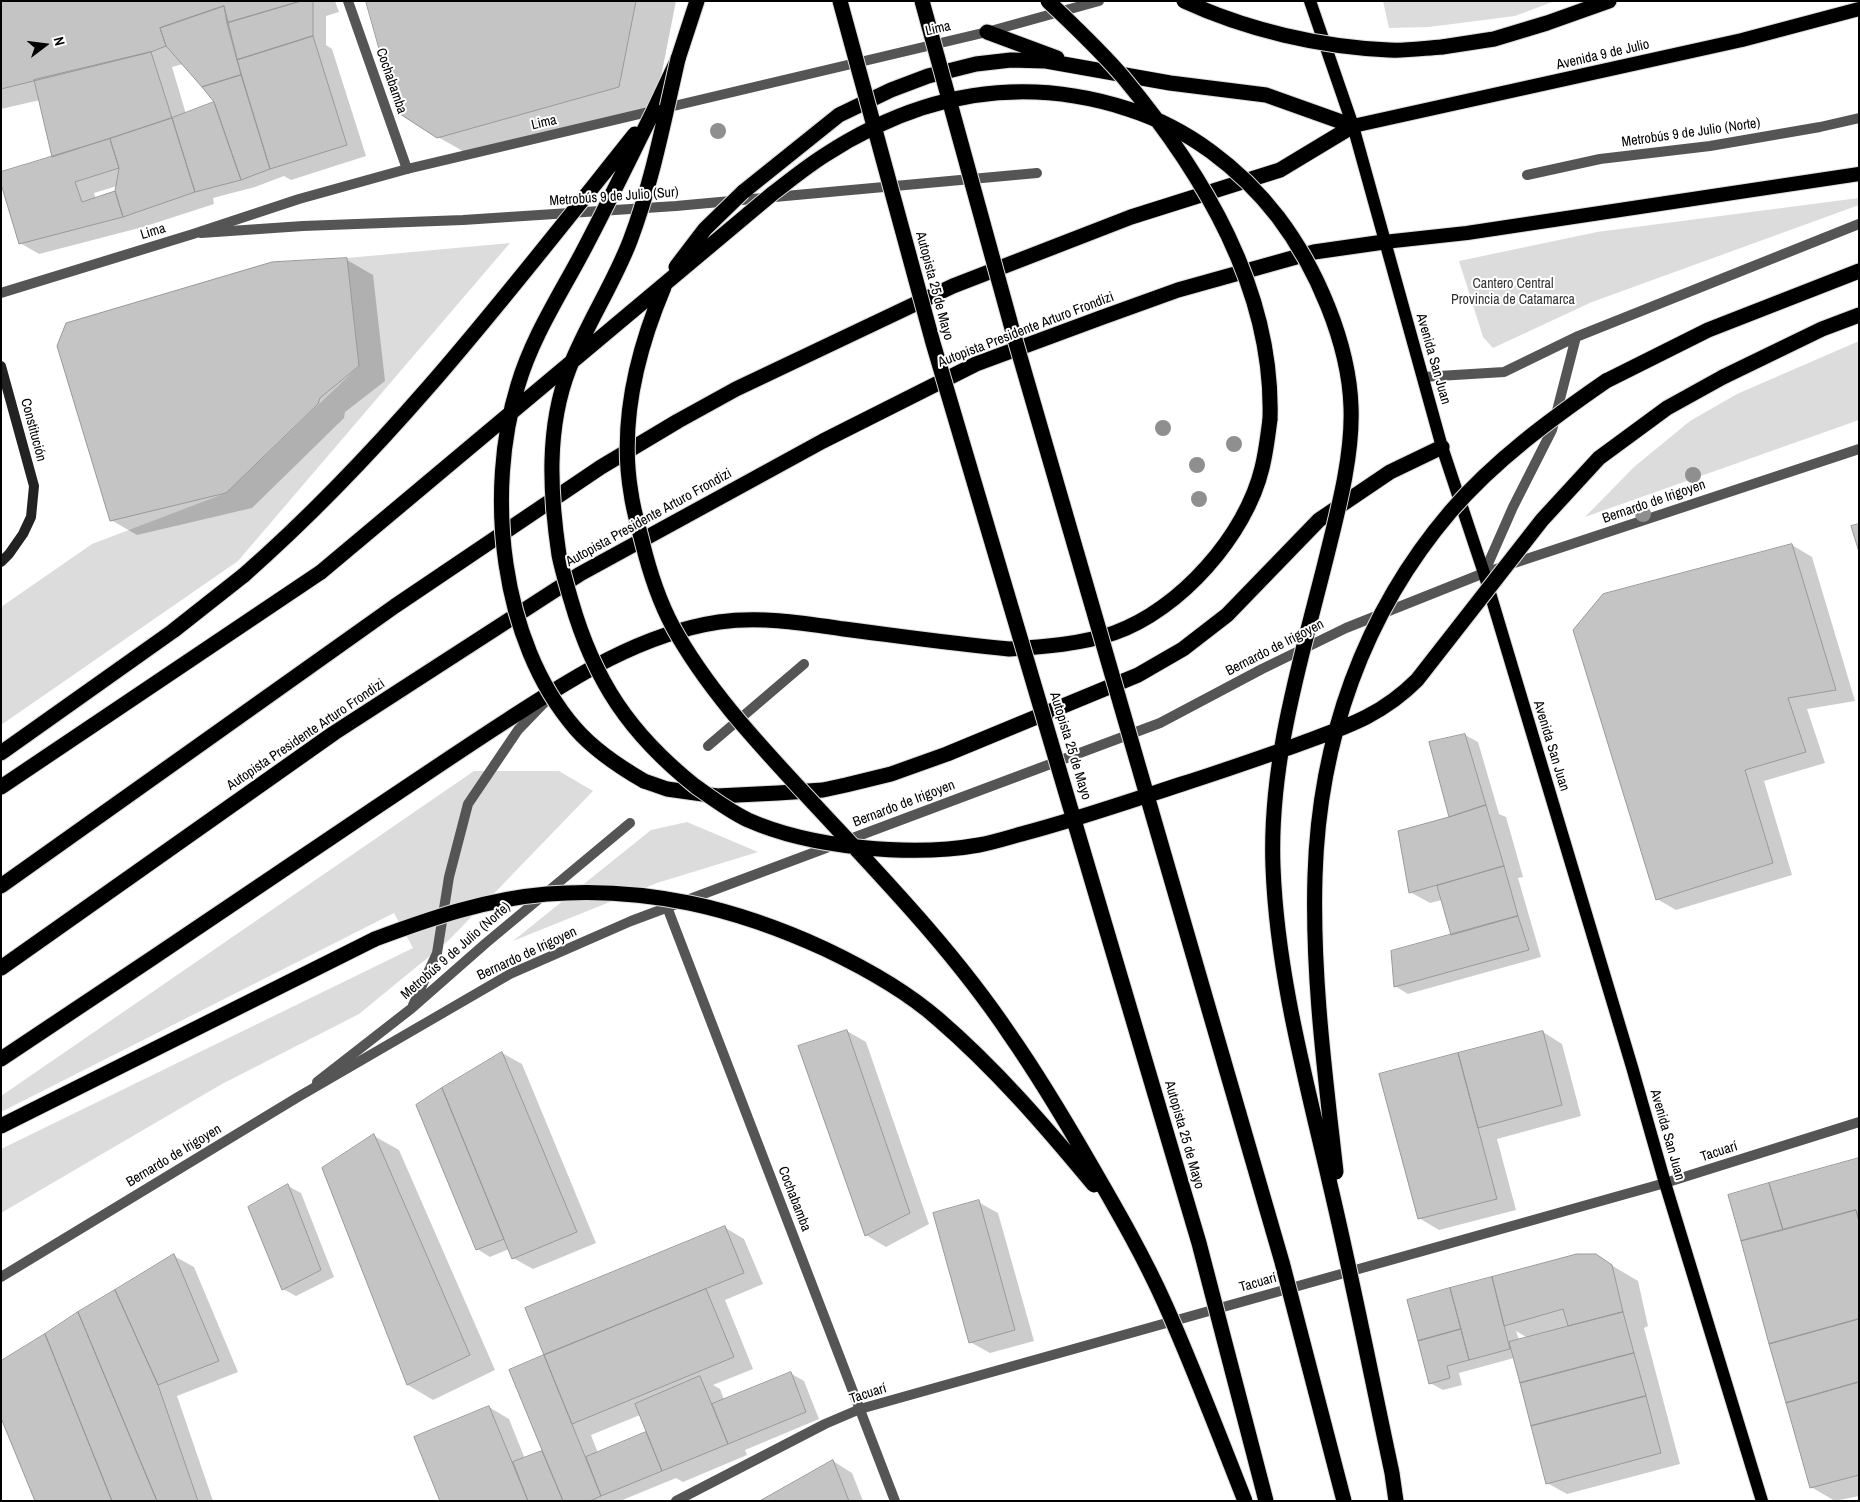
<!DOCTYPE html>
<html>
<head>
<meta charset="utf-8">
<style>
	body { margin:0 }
	#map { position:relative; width:1860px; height:1502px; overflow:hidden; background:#fff; font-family:"Archivo Narrow",sans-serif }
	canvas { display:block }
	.frame { position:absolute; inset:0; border:2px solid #000; pointer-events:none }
	.north { position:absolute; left:20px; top:20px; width:50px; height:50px; -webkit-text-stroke:4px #fff; paint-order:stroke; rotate:75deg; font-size:14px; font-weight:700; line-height:20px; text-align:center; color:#000 }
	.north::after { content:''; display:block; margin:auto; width:18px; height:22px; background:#000; clip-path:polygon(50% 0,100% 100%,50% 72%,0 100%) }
</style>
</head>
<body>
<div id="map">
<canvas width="1860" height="1502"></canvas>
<div class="frame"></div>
<div class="north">N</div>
</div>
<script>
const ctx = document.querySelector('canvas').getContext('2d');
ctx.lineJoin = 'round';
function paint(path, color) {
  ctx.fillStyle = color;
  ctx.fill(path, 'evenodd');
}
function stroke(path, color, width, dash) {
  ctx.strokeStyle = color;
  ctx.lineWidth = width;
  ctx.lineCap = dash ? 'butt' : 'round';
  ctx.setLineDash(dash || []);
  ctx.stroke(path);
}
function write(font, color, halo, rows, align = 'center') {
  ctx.font = font + ' "Archivo Narrow",sans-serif';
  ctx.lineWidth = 4;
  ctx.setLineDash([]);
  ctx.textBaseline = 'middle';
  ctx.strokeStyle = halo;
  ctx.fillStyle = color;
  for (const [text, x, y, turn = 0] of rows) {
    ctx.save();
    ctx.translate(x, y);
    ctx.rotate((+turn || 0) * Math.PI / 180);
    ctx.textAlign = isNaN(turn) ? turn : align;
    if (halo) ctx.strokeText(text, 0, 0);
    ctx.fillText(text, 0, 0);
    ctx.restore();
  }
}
paint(new Path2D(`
	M 1383,1 L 1555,1 L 1515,16 L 1429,27 L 1389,28 Z
	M 1859,198 L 1859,205 L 1592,302 L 1493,348 L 1483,337 L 1459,261 L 1597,232 Z
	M 510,243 L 238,561 L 1,725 L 1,607 L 92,544 L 226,493 L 359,366 L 347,258 Z
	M 1859,341 L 1859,420 L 1585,517 L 1634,467 L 1690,421 L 1737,394 Z
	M 474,771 L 559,771 L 593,791 L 448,941 L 359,1014 L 222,1084 L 1,1213 L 1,1149 L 413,948 L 394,913 L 1,1112 L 1,1096 Z
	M 687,822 L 758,852 L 657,883 L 513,941 L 651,830 Z`), '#dcdcdc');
paint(new Path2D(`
	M 1,1 L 335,1 L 339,12 L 326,16 L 326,45 L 332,49 L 366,156 L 291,180 L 284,176 L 255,187 L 213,198 L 214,204 L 143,227 L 39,254 L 20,243 L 53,158 L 40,100 L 1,109 ZM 183,64 L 216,103 L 186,114 L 172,67 ZM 117,186 L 116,192 L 96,199 L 94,193 Z
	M 367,1 L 676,1 L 655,107 L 475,158 L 438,137 Z
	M 347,260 L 373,275 L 385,381 L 345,412 L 344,418 L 252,508 L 137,535 L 111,520 Z
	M 1792,545 L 1812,557 L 1855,701 L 1807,709 L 1825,763 L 1764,781 L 1792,875 L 1676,910 L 1657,899 Z
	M 1465,735 L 1478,742 L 1499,814 L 1506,817 L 1523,877 L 1518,878 L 1541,957 L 1408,994 L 1395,986 L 1452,936 L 1442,900 L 1430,903 L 1410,892 L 1450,818 Z
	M 847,1031 L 866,1042 L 929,1224 L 886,1247 L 866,1235 Z
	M 1543,1032 L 1562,1044 L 1581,1116 L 1497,1139 L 1516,1210 L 1439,1230 L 1419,1218 L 1381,1075 Z
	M 502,1053 L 522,1064 L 596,1243 L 533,1269 L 513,1258 L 509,1249 L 490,1257 L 477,1249 Z
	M 374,1136 L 399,1150 L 495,1370 L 433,1400 L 408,1385 Z
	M 1859,1159 L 1859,1496 L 1835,1501 L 1811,1487 Z
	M 288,1186 L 301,1193 L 334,1277 L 296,1296 L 283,1289 Z
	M 978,1202 L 998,1213 L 1034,1341 L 990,1353 L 970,1342 Z
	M 724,1227 L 744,1239 L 763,1284 L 725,1300 L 753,1369 L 713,1385 L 720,1389 L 724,1400 L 790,1373 L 804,1381 L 819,1419 L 745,1450 L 747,1455 L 683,1482 L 676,1478 L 620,1501 L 442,1501 L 489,1407 L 509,1419 L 525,1459 L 542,1452 L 545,1454 L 511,1371 L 546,1356 L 526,1309 ZM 640,1415 L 648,1433 L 598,1453 L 591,1435 Z
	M 174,1256 L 194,1267 L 238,1372 L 177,1396 L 213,1501 L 37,1501 Z
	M 1596,1256 L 1638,1281 L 1648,1326 L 1644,1328 L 1680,1464 L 1567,1494 L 1547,1483 L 1514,1358 L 1459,1373 L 1462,1385 L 1443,1390 L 1430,1383 L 1408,1300 ZM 1516,1331 L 1528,1338 L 1519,1340 Z
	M 833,1461 L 852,1473 L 863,1501 L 763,1501 Z`), '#0003');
const building = new Path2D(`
	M 1,1 L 301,1 L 227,23 L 224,6 L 160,28 L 166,46 L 151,52 L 1,89 Z
	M 301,1 L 313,1 L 313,36 L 237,60 L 227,23 Z
	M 366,1 L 636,1 L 619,87 L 437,138 L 397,112 Z
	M 224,6 L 241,75 L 202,87 L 166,46 L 160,28 Z
	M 313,36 L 347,145 L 270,169 L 237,60 Z
	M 151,52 L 172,118 L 52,157 L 34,80 Z
	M 241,75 L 270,169 L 241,180 L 214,102 L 202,87 Z
	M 214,102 L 241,180 L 195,192 L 172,118 Z
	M 172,118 L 195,192 L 123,217 L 115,191 L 119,168 L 110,139 Z
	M 110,139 L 119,168 L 75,182 L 82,202 L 115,191 L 123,217 L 19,244 L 1,184 L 1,172 Z
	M 347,258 L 359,366 L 320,398 L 318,404 L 226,493 L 110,521 L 57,346 L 66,323 L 272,262 Z
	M 1859,524 L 1859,552 L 1851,526 Z
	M 1792,544 L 1836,690 L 1788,698 L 1806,752 L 1745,770 L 1773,863 L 1656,900 L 1573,630 L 1603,594 Z
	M 1465,734 L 1486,805 L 1449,817 L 1429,742 Z
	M 1486,805 L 1504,866 L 1409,893 L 1398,831 L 1449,817 Z
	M 1504,866 L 1518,916 L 1451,935 L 1437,886 Z
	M 1518,916 L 1529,950 L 1394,987 L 1391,951 Z
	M 847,1030 L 910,1213 L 865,1236 L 798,1046 Z
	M 1543,1031 L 1562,1105 L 1478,1128 L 1458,1053 Z
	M 502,1052 L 577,1232 L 512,1259 L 442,1088 Z
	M 1458,1053 L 1497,1199 L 1418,1219 L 1379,1074 Z
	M 442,1088 L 504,1239 L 476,1250 L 416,1105 Z
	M 374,1134 L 470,1355 L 407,1385 L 322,1168 Z
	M 1859,1158 L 1859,1221 L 1856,1210 L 1783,1230 L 1769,1183 Z
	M 1769,1183 L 1783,1230 L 1741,1241 L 1728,1195 Z
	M 288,1184 L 321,1270 L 282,1290 L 248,1207 Z
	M 979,1200 L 1015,1330 L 969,1343 L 933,1213 Z
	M 1856,1210 L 1859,1221 L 1859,1319 L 1769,1344 L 1741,1241 Z
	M 725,1226 L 744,1273 L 544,1355 L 525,1308 Z
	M 174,1254 L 219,1361 L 158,1385 L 115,1290 Z
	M 1577,1254 L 1596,1254 L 1612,1265 L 1623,1312 L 1568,1326 L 1563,1309 L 1504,1326 L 1492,1277 Z
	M 1492,1277 L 1510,1349 L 1469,1360 L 1450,1288 Z
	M 1450,1288 L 1461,1329 L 1418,1341 L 1407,1300 Z
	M 706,1289 L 734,1357 L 572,1424 L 544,1355 Z
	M 115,1290 L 158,1385 L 198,1501 L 157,1501 L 78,1312 Z
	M 78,1312 L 157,1501 L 112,1501 L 45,1334 Z
	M 1623,1312 L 1634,1353 L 1520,1383 L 1509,1342 Z
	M 1859,1319 L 1859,1382 L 1786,1403 L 1769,1344 Z
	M 1461,1329 L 1469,1360 L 1447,1366 L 1450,1378 L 1429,1384 L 1418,1341 Z
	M 45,1334 L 112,1501 L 35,1501 L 1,1418 L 1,1361 Z
	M 1634,1353 L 1646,1396 L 1531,1426 L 1520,1383 Z
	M 544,1355 L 601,1496 L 590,1501 L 563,1501 L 509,1370 Z
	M 791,1372 L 806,1412 L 728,1444 L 712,1404 Z
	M 700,1376 L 728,1444 L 662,1471 L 635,1404 Z
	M 1859,1382 L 1859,1475 L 1810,1488 L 1786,1403 Z
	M 1646,1396 L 1661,1453 L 1546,1484 L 1531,1426 Z
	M 489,1406 L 528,1501 L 440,1501 L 414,1437 Z
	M 646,1432 L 662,1471 L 601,1496 L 586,1457 Z
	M 542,1451 L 563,1501 L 528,1501 L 513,1462 Z
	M 833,1460 L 849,1501 L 760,1501 Z`);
paint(building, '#c4c4c4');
stroke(building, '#999', 1);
const primary = new Path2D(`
	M 1310,1 L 1353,126 L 1442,447 L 1484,573 L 1632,1067 L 1665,1183 L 1762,1501`);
const trunk = new Path2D(`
	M 1353,126 L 1742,40 L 1859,9
	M 1384,242 L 1467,233 L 1859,174`);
const motorway = new Path2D(`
	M 987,32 L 1057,58
	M 1442,47 L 1494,39 L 1547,23 L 1609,1
	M 654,110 L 678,59 L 697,1
	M 743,192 L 839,115 L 891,90 L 928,76 L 976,64 L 1011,60 L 1046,61 L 1170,83 L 1266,95 L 1353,126
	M 1723,377 L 1822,329 L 1859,315
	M 1606,381 L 1708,330 L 1859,271
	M 1,753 L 173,631 L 244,575
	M 644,781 L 667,789 L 717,796 L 778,793 L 823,790 L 846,785 L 891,774 L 947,754 L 1138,675 L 1183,649 L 1227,615 L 1319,520 L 1390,472 L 1442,447
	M 1,787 L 321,572
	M 1,886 L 395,606 L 601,467 L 678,421 L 736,389 L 953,286 L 1131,217 L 1280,170 L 1353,126
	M 1,968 L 334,733 L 580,574 L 823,441 L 976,364 L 1103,317 L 1178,290 L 1314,252 L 1384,242
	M 1,1059 C 126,976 251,892 375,808 C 420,778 464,748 509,719 C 574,677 640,634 719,622 C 761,616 803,623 844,629 C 899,636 954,644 1009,649 C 1044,647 1081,644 1114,633 C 1180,610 1246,535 1262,468 C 1266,452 1268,435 1270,419
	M 1,1126 L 375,939`);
stroke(primary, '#dbdbdb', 14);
stroke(trunk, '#dbdbdb', 16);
stroke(motorway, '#dbdbdb', 17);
stroke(new Path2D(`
	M 1527,175 L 1600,159 L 1710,146 L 1820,127 L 1859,118
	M 201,233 L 303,226 L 463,220 L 676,206 L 1037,173
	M 1422,377 L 1504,372 L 1576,337 L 1859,224
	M 1484,573 L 1513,507 L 1552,430 L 1576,337
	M 708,746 L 804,664
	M 413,1005 L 437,953 L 449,877 L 468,804 L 518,730 L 545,702
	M 317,1082 L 412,1008 L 486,943 L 630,823`), '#555', 10);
stroke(new Path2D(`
	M 348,1 L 407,169
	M 667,907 L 895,1501
	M 676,1501 L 825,1424 L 860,1409 L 1665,1183 L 1859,1122`), '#555', 10);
stroke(new Path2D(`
	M 1,293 L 193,234 L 299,199 L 407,169 L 987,32 L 1099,1
	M 1,1277 L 298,1097 L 510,974 L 631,921 L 1160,723 L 1262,669 L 1346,628 L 1484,573 L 1859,449`), '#555', 10);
stroke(new Path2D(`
	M 1,366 L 34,486 L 31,517 L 23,534 L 9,554 L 1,562`), '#222', 10);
stroke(primary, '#000', 12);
stroke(trunk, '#000', 14);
stroke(motorway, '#000', 15);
const motorwayBridge = new Path2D(`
	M 840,1 L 933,343 L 1199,1243 L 1266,1501
	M 922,1 L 1014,336 L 1282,1262 L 1344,1501
	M 1048,1 C 1074,26 1100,50 1123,77 C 1203,173 1274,290 1270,419
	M 1184,1 C 1247,30 1320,47 1389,50 C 1406,51 1425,48 1442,47
	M 678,59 C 664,120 652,183 630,241 C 613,285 586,325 569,369 C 546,428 550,494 559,555 C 562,570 567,586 571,600 C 594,681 630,734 695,786 C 712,798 729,811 748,820 C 811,848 912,857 979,845 C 995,842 1010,837 1025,833 C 1078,819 1130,801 1182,784 C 1220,772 1257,759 1294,746 C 1342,728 1379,718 1417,680 L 1542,520 L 1599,458 L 1667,408 L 1723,377
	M 676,267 L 705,229 L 743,192
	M 664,287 C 637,351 619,423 631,493 C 633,509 638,525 642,541 C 649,570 659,601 673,627 C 707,689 757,742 804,793 C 876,871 951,947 1010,1035 C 1040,1078 1066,1122 1092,1167 C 1118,1212 1144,1257 1165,1304 C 1194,1369 1219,1435 1245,1501
	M 321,572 L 772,194 C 789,181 806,167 825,155 C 919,94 1020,74 1128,109 C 1188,128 1240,168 1278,217 C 1316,267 1349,343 1351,407 C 1353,457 1337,514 1325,563 C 1300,663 1269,763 1273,867 C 1277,973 1305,1076 1329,1180 C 1352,1277 1371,1375 1392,1473 L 1396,1501
	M 244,575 C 392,445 512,288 635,134
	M 644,781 C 618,766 594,750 575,728 C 500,641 485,492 518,385 C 532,338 558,298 581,255 C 606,208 630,158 654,110
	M 375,939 C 431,918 487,899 547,894 C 646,886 736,908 825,949 C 865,968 905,990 938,1019 C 996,1069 1045,1126 1094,1185
	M 1336,1172 C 1325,1074 1312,975 1315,876 C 1319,741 1363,614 1451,511 C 1495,460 1551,419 1606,381`);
stroke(motorwayBridge, '#dbdbdb', 17, []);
stroke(motorwayBridge, '#000', 15);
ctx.fillStyle = '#8f8f8f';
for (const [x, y] of [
	[718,131],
	[1163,428],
	[1234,444],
	[1197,465],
	[1693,475],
	[1199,499],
	[1643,514]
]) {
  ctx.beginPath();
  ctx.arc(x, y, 8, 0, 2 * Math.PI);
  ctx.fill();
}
write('14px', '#000', '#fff', [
	["Lima",938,29,-13],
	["Avenida 9 de Julio",1603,55,-13],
	["Cochabamba",391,81,71],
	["Lima",544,123,-13],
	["Metrobús 9 de Julio (Norte)",1691,133,-8],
	["Metrobús 9 de Julio (Sur)",614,197,-4],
	["Lima",153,232,-17],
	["Autopista 25 de Mayo",934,286,75],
	["Autopista Presidente Arturo Frondizi",1026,330,-21],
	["Avenida San Juan",1433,359,74],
	["Constitución",33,430,75],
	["Bernardo de Irigoyen",1654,502,-19],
	["Autopista Presidente Arturo Frondizi",649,518,-29],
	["Bernardo de Irigoyen",1275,648,-27],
	["Autopista Presidente Arturo Frondizi",306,735,-34],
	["Autopista 25 de Mayo",1070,746,73],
	["Avenida San Juan",1551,746,73],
	["Bernardo de Irigoyen",904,804,-21],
	["Metrobús 9 de Julio (Norte)",456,951,-41],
	["Bernardo de Irigoyen",527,954,-25],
	["Autopista 25 de Mayo",1184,1135,74],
	["Avenida San Juan",1667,1135,74],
	["Tacuarí",1719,1152,-18],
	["Bernardo de Irigoyen",174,1156,-31],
	["Cochabamba",794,1199,69],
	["Tacuarí",1258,1283,-16],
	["Tacuarí",868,1394,-18]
]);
write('14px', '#333', '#fff', [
	["Cantero Central",1513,284],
	["Provincia de Catamarca",1513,300]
]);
</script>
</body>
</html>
